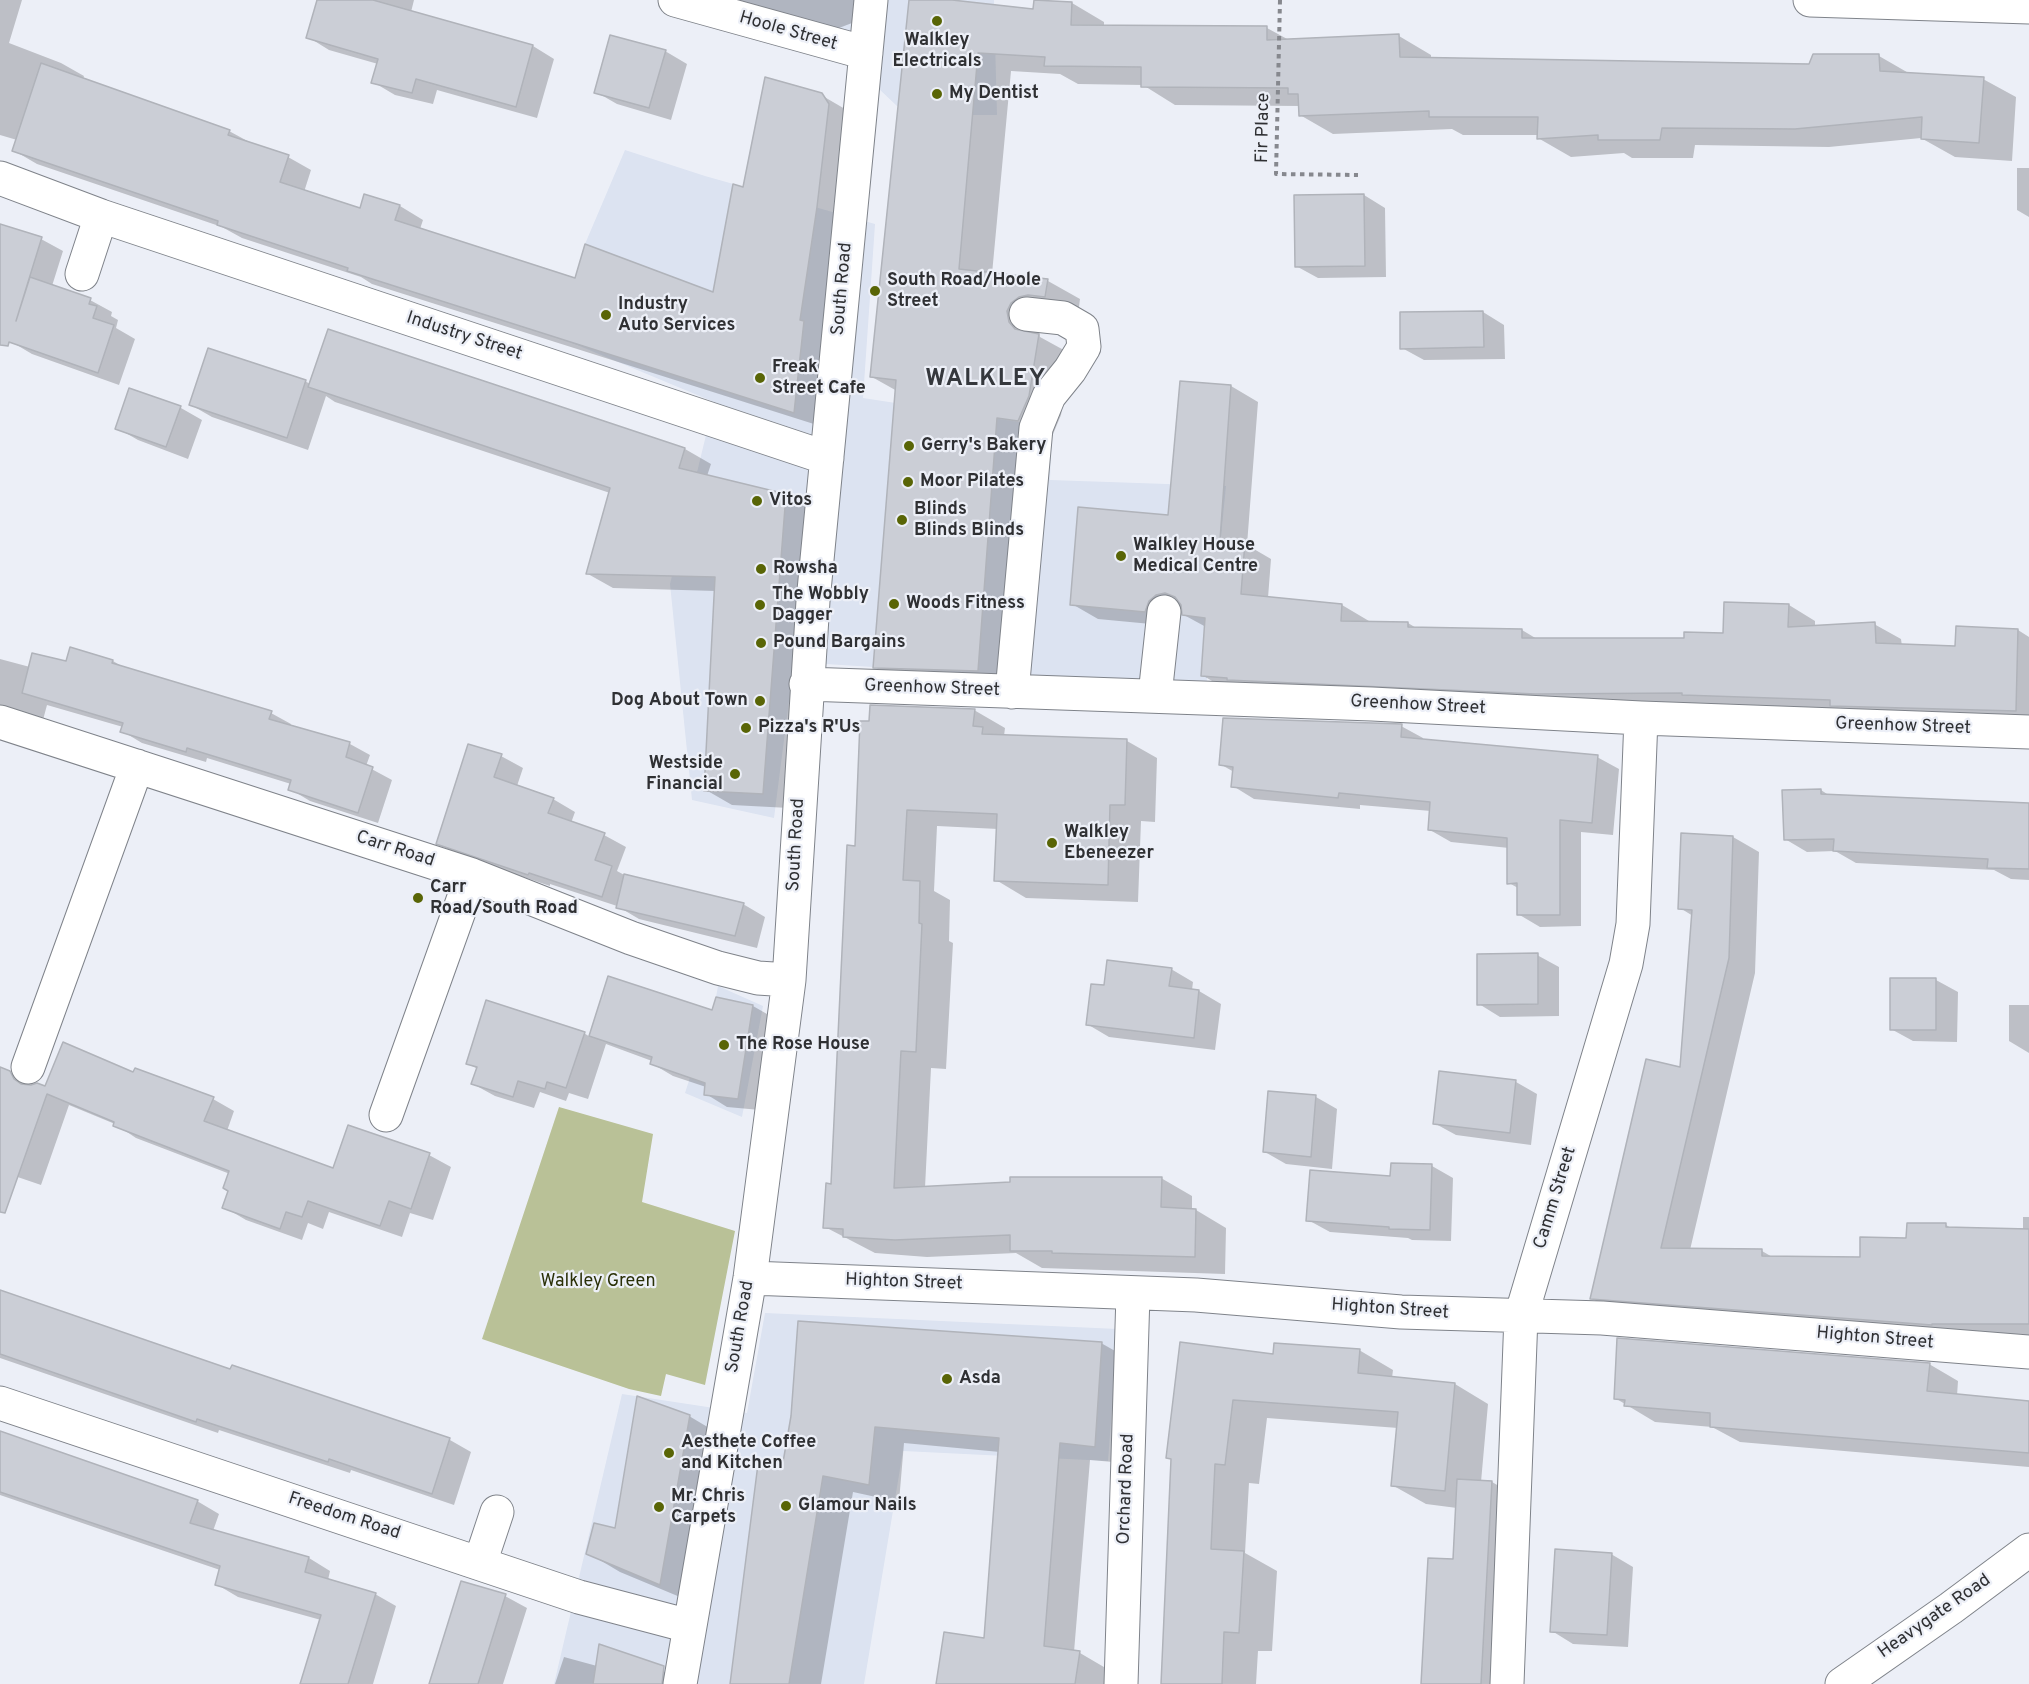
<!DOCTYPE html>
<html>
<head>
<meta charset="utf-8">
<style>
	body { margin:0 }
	canvas { display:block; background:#eceff7 }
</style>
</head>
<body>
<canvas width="2029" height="1684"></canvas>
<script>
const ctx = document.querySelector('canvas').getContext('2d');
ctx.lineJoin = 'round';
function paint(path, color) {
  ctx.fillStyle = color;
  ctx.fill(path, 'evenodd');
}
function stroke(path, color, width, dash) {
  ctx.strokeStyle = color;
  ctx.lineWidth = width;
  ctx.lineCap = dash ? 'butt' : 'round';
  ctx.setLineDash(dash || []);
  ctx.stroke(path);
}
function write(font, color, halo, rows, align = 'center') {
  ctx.font = font + ' Overpass,sans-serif';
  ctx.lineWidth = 4.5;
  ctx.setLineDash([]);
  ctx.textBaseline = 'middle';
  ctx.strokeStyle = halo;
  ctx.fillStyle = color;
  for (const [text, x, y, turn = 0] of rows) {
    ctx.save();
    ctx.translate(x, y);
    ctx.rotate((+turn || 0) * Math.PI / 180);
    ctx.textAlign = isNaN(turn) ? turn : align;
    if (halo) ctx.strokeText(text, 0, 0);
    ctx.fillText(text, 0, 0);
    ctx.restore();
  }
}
paint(new Path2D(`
	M 712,0 L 994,0 L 997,115 L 973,115 L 897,106 L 841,53 Z
	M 625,150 L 705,176 L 875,224 L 863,398 L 1052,427 L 1050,480 L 1226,486 L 1206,688 L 794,662 L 774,818 L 692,800 L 670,584 L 714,402 L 558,337 L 585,244 Z
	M 718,986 L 763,1006 L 742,1117 L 685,1093 L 716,997 Z
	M 765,1313 L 1118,1329 L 1108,1461 L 903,1451 L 864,1684 L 554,1684 L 622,1394 L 747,1413 Z`), '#dce3f1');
paint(new Path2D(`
	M 559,1107 L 653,1134 L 642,1202 L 735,1231 L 705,1385 L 666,1374 L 661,1396 L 629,1389 L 482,1339 Z`), '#b9c197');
paint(new Path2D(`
	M 0,0 L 22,0 L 9,43 L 61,63 L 84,76 L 83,79 L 229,131 L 253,144 L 288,157 L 311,170 L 304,192 L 361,210 L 365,195 L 400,206 L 423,220 L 420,229 L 576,279 L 714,294 L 744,189 L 821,95 L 845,109 L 817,425 L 372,284 L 361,277 L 242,238 L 222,227 L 37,164 L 13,150 L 17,140 L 0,135 Z
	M 316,0 L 414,0 L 411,12 L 533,46 L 554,59 L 537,118 L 437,90 L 433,104 L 395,95 L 373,82 L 378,64 L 329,50 L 308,37 L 318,1 Z
	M 735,0 L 856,0 L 852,23 L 839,28 Z
	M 917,0 L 938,0 L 1035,11 L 1072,3 L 1104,22 L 1104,26 L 1267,28 L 1289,40 L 1399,36 L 1431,55 L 1431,59 L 1810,65 L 1879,56 L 1912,75 L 1983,79 L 2016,97 L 2012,161 L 1955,157 L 1921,138 L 1829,147 L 1695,145 L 1693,158 L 1632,158 L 1624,153 L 1571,157 L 1538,138 L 1539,135 L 1463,135 L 1452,129 L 1333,134 L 1300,115 L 1300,106 L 1175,105 L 1143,85 L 1078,84 L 1060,74 L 1011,71 L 992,274 L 1048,281 L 1080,299 L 1078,315 L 1039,331 L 1040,337 L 1071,354 L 1061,415 L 1051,439 L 1010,689 L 907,685 L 875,667 L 897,391 L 872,377 Z
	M 665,51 L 687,64 L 671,120 L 617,104 L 596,92 Z
	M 2017,168 L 2029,168 L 2029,217 L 2017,210 Z
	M 1364,195 L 1385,208 L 1386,277 L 1318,278 L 1296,266 Z
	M 0,225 L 41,239 L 63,251 L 52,286 L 90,300 L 112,312 L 111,316 L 118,320 L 116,328 L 135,339 L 119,385 L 32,354 L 10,341 L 24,299 L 0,291 Z
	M 1483,312 L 1504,325 L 1505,359 L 1424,360 L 1402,348 Z
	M 329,331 L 685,449 L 711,464 L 707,476 L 786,495 L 812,510 L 789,808 L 732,805 L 706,790 L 716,591 L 613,588 L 588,574 L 610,493 L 335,402 L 326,396 L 308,450 L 212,417 L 191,405 L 305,381 L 310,384 Z
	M 1181,382 L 1231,386 L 1258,402 L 1247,545 L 1271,559 L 1268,598 L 1342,605 L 1369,621 L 1368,623 L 1408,623 L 1418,629 L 1522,630 L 1537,639 L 1685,639 L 1725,635 L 1789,605 L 1815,621 L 1815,627 L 1874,624 L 1901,639 L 1902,646 L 1957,648 L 1957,628 L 2018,630 L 2029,637 L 2029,725 L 1229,691 L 1202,675 L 1206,627 L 1184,615 L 1183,609 L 1175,617 L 1172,626 L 1098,619 L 1072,604 L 1169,517 Z
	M 130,390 L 181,408 L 202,420 L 188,459 L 138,440 L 117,428 Z
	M 71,649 L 113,661 L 128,670 L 271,713 L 291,724 L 290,727 L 350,744 L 370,755 L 366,766 L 392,780 L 378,823 L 310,801 L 290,789 L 291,784 L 207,758 L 206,762 L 142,743 L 122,731 L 123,727 L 47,705 L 43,720 L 0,713 L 0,659 L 30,667 L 67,663 Z
	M 974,710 L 1005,728 L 1004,736 L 1127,741 L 1157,758 L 1155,822 L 1141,821 L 1138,902 L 1026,898 L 996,880 L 998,829 L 937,826 L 934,891 L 950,900 L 949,941 L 953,943 L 946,1069 L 931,1068 L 925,1188 L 1161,1178 L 1192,1196 L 1192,1210 L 1196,1210 L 1226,1228 L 1225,1274 L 1042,1268 L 1016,1253 L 927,1257 L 875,1253 L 825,1227 L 833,1185 L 856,847 Z
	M 1401,726 L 1423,738 L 1423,741 L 1597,757 L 1619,769 L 1613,835 L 1581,832 L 1581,926 L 1540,927 L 1518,914 L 1518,888 L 1509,883 L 1509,848 L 1451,842 L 1430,830 L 1431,811 L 1360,805 L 1360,809 L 1254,799 L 1233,786 L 1234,772 L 1220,764 Z
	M 501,756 L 523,768 L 517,786 L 553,799 L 575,812 L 571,823 L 604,835 L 626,847 L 617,871 L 628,877 L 743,904 L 765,917 L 757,948 L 639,919 L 617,906 L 550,884 L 550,886 L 459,855 L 437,843 Z
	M 1821,790 L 1830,796 L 2029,804 L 2029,880 L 2011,879 L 1994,870 L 1856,863 L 1835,851 L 1807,852 L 1785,839 Z
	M 1733,837 L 1759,852 L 1755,973 L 1690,1250 L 1762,1251 L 1774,1258 L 1861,1258 L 1908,1240 L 1908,1225 L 1946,1225 L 1953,1229 L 2023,1230 L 2023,1217 L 2029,1217 L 2029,1338 L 1617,1313 L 1591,1298 L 1681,1069 L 1693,916 L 1680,908 Z
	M 1537,955 L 1559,967 L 1559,1016 L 1500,1017 L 1479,1004 Z
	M 1171,969 L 1193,982 L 1192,990 L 1199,991 L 1221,1004 L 1215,1050 L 1109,1037 L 1087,1024 L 1105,987 Z
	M 609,978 L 713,1012 L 753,1006 L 774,1018 L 760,1110 L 727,1107 L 706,1094 L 706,1087 L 673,1076 L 651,1063 L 652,1061 L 606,1044 L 588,1099 L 569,1093 L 566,1101 L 540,1092 L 534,1108 L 495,1096 L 473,1084 L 478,1069 L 468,1064 L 584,1033 L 590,1037 Z
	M 1936,980 L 1958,992 L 1957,1042 L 1913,1041 L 1891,1029 Z
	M 2009,1005 L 2029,1005 L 2029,1053 L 2009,1041 Z
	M 0,1068 L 31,1085 L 45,1088 L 134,1074 L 213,1099 L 234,1111 L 227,1131 L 334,1170 L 429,1155 L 451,1167 L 433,1220 L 410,1213 L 402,1237 L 329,1212 L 323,1229 L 308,1223 L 302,1240 L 246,1220 L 224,1207 L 230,1190 L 230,1174 L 136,1138 L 115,1124 L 69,1105 L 41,1185 L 0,1171 Z
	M 1516,1082 L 1537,1094 L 1531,1145 L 1456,1135 L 1434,1123 Z
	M 1316,1097 L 1337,1109 L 1332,1169 L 1286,1164 L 1265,1152 Z
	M 1432,1166 L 1453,1178 L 1451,1241 L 1412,1240 L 1408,1238 L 1330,1232 L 1308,1220 L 1392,1178 Z
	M 0,1292 L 231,1371 L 233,1367 L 450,1440 L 471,1452 L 454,1505 L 351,1470 L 350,1473 L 219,1430 L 218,1433 L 0,1358 Z
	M 1101,1343 L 1131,1360 L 1125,1463 L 1090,1460 L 1074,1652 L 1080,1653 L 1109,1670 L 1107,1684 L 938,1684 L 985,1639 L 1000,1452 L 904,1443 L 899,1502 L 853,1492 L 821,1684 L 732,1684 L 784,1470 L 793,1416 Z
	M 1359,1350 L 1393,1370 L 1392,1378 L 1455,1384 L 1488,1404 L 1481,1482 L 1492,1482 L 1518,1497 L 1508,1684 L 1423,1684 L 1455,1561 L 1457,1508 L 1426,1504 L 1392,1485 L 1398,1428 L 1267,1418 L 1259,1484 L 1249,1483 L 1245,1553 L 1277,1571 L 1272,1651 L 1258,1651 L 1256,1684 L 1162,1684 L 1173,1460 L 1168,1457 L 1274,1355 Z
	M 1929,1364 L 1958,1381 L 1957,1396 L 2029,1403 L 2029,1467 L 1740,1442 L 1712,1427 L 1655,1422 L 1615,1398 Z
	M 689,1416 L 721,1435 L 692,1602 L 620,1572 L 588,1553 L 616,1530 Z
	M 0,1433 L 197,1501 L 219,1514 L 213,1531 L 309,1558 L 330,1571 L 328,1580 L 375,1594 L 396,1606 L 373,1684 L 302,1684 L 321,1620 L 238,1597 L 216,1584 L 220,1570 L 0,1495 Z
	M 1611,1554 L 1633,1567 L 1628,1647 L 1573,1644 L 1552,1631 Z
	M 505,1596 L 527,1608 L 503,1684 L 430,1684 Z
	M 564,1657 L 597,1666 L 649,1663 L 682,1682 L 682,1684 L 555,1684 Z`), '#0003');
const building = new Path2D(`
	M 317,0 L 373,0 L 533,45 L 516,107 L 416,79 L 412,93 L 371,83 L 378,59 L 306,38 Z
	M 909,0 L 952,0 L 1033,9 L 1034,0 L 1072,2 L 1071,25 L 1267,26 L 1267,40 L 1399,34 L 1400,57 L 1809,64 L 1813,54 L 1879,54 L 1880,71 L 1984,77 L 1979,143 L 1921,139 L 1922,117 L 1795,129 L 1662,128 L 1660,140 L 1598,140 L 1598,135 L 1537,139 L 1538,117 L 1429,117 L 1429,111 L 1299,116 L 1298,94 L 1288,94 L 1288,88 L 1141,87 L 1141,67 L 1044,66 L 1045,57 L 978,53 L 959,269 L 1048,279 L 1045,297 L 1028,295 L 1019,297 L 1011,303 L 1007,311 L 1009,322 L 1015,329 L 1039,334 L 1029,396 L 1018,421 L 997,418 L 978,671 L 873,668 L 896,380 L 870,377 Z
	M 610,35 L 666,50 L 649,108 L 594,93 Z
	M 41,63 L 230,130 L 228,135 L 289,155 L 280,182 L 360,208 L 364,194 L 400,205 L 395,220 L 575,278 L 585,244 L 713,292 L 733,184 L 743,187 L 765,77 L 822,93 L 829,104 L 817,207 L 800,320 L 804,321 L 794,413 L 347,271 L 348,268 L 217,225 L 218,221 L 12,151 Z
	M 1364,194 L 1365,266 L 1295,267 L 1294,195 Z
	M 0,224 L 42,237 L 16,321 L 30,277 L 91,298 L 89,304 L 97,306 L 93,318 L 114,325 L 98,373 L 9,342 L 8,346 L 0,345 Z
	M 1483,311 L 1484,347 L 1400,349 L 1400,312 Z
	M 328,329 L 685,448 L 679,468 L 786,494 L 763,794 L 704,791 L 715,577 L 586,574 L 610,488 L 308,387 Z
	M 208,348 L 306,380 L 287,438 L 189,405 Z
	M 1180,381 L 1231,385 L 1220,540 L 1245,542 L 1241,594 L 1342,604 L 1341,621 L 1408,622 L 1408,627 L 1522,629 L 1522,638 L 1684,638 L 1684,632 L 1723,633 L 1724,602 L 1789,604 L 1788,627 L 1875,622 L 1876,643 L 1955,646 L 1956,626 L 2018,629 L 2016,711 L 1830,706 L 1830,700 L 1682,695 L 1682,693 L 1535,694 L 1227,680 L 1227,678 L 1201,676 L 1205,618 L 1182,615 L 1181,605 L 1175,597 L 1165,593 L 1156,595 L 1149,601 L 1145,612 L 1070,605 L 1078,507 L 1168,515 Z
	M 129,388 L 181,406 L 166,447 L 115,429 Z
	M 70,647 L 113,660 L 112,663 L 272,711 L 269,719 L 350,742 L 346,757 L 373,767 L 358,813 L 288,790 L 291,780 L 187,748 L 186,752 L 120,732 L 123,723 L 22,693 L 32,653 L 66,661 Z
	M 870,705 L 975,709 L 973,726 L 983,727 L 982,734 L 1127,739 L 1125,805 L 1110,805 L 1108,885 L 994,881 L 997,814 L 907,810 L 903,880 L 920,881 L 919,923 L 922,924 L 916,1052 L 901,1051 L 894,1188 L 1010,1182 L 1010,1177 L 1162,1177 L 1161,1207 L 1196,1209 L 1195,1257 L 1052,1253 L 1052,1251 L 1010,1251 L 1010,1235 L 895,1240 L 843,1237 L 843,1229 L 823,1228 L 826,1183 L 831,1184 L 847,845 L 855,846 L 860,721 L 869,721 Z
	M 1223,718 L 1402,724 L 1401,737 L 1598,755 L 1592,823 L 1560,820 L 1560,915 L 1517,915 L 1517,883 L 1507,884 L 1507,838 L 1428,830 L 1430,802 L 1339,793 L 1338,798 L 1231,787 L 1233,767 L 1219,765 Z
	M 468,744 L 502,754 L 494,777 L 554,798 L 548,813 L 605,833 L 595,860 L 612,866 L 602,897 L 529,873 L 528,875 L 436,844 Z
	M 1821,789 L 1821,794 L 2029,803 L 2029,869 L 1987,868 L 1988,859 L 1833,851 L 1834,839 L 1784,840 L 1782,790 Z
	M 1681,833 L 1733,836 L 1729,958 L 1661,1248 L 1762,1249 L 1762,1256 L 1860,1257 L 1860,1237 L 1906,1238 L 1907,1223 L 1946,1223 L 1946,1227 L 2029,1229 L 2029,1324 L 1932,1324 L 1932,1325 L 1590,1299 L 1646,1059 L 1680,1067 L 1692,910 L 1678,909 Z
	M 624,874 L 744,903 L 735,936 L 616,908 Z
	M 1538,953 L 1538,1004 L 1477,1005 L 1477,954 Z
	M 1107,960 L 1172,968 L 1169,986 L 1199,990 L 1194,1038 L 1086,1025 L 1091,984 L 1104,985 Z
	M 608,976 L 712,1010 L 716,997 L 753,1005 L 738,1099 L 704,1095 L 705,1083 L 650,1064 L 652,1057 L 589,1036 Z
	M 1890,978 L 1936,978 L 1936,1030 L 1890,1030 Z
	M 486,1000 L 585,1032 L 566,1088 L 547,1082 L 545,1089 L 518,1081 L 513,1097 L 471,1084 L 477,1067 L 466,1064 Z
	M 63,1042 L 133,1072 L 135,1068 L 214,1097 L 204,1121 L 333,1168 L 348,1125 L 430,1153 L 411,1209 L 389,1201 L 380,1226 L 308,1201 L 302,1217 L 286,1212 L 280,1229 L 222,1208 L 228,1191 L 223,1188 L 229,1171 L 113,1126 L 114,1122 L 47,1094 L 5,1213 L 0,1212 L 0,1067 L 10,1071 L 14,1079 L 21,1084 L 31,1085 L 37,1083 L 45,1086 Z
	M 1439,1071 L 1516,1080 L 1510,1133 L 1433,1124 Z
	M 1268,1091 L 1316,1095 L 1311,1157 L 1263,1152 Z
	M 1391,1163 L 1432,1164 L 1430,1230 L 1389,1229 L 1389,1227 L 1306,1221 L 1310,1170 L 1390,1176 Z
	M 0,1290 L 230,1369 L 232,1365 L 450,1438 L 432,1494 L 329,1459 L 328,1462 L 197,1419 L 196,1422 L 0,1354 Z
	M 798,1321 L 1102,1342 L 1095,1447 L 1060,1443 L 1044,1646 L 1080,1651 L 1075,1684 L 936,1684 L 944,1632 L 984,1638 L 999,1438 L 875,1427 L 869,1485 L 823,1476 L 789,1684 L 730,1684 L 758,1464 L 782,1468 L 791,1416 Z
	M 1617,1338 L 1930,1363 L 1927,1391 L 2029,1401 L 2029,1453 L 1710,1427 L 1710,1413 L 1624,1406 L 1625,1400 L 1614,1399 Z
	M 1180,1342 L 1273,1354 L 1274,1343 L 1360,1349 L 1358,1373 L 1455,1383 L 1445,1491 L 1391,1486 L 1398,1412 L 1233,1400 L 1225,1465 L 1215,1464 L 1211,1549 L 1244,1551 L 1239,1633 L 1224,1632 L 1222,1684 L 1161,1684 L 1171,1459 L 1166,1458 Z
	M 637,1396 L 690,1415 L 660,1585 L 586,1554 L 594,1523 L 615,1528 Z
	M 0,1431 L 198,1500 L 190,1523 L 309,1557 L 305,1572 L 376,1593 L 348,1684 L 300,1684 L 321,1615 L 215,1585 L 220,1566 L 0,1492 Z
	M 1457,1479 L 1492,1481 L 1481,1684 L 1421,1684 L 1428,1558 L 1453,1559 Z
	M 1555,1549 L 1612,1553 L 1607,1635 L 1550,1632 Z
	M 461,1581 L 506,1594 L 478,1684 L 429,1684 Z
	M 599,1644 L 664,1666 L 662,1684 L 593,1684 Z`);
paint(building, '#cbced6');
stroke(building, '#b0b3ba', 1.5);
const minor = new Path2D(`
	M 675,0 L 866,53
	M 1810,0 L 2029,7
	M 0,178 L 101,216 L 827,458
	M 82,274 L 101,216
	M 806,684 L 1372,704 L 1641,718 L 2029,732
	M 1012,692 L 1036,428 L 1049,396 L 1070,370 L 1084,347 L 1082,329 L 1063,318 L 1026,314
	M 1155,695 L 1164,612
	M 0,722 L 472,875 L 631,938 L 718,968 L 758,978 L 789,980
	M 28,1067 L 137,766
	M 386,1115 L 472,875
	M 750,1278 L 1196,1295 L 1401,1312 L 1602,1318 L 2029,1352
	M 0,1403 L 579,1597 L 689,1626
	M 480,1563 L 497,1512
	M 680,1684 L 750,1278 L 789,980 L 813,601 L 871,0
	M 1121,1684 L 1133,1294
	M 1507,1684 L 1521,1316 L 1626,964 L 1633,924 L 1641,718
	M 1842,1684 L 1951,1608 L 2029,1550`);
stroke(minor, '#7f838a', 35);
stroke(new Path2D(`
	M 1280,0 L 1276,174 L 1358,175`), '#86888e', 4, [4.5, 4.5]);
stroke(minor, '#fff', 33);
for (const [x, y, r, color] of [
	[937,21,6,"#596506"],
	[937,94,6,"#596506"],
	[875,291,6,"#596506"],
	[606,315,6,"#596506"],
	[760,378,6,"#596506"],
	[909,446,6,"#596506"],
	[908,482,6,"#596506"],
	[757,501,6,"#596506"],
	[902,520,6,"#596506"],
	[1121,556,6,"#596506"],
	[761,569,6,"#596506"],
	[894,604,6,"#596506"],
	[760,605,6,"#596506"],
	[761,643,6,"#596506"],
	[760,701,6,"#596506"],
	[746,728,6,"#596506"],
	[735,774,6,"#596506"],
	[1052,843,6,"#596506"],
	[418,898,6,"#596506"],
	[724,1045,6,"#596506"],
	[947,1379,6,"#596506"],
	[669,1453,6,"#596506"],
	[786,1506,6,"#596506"],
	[659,1507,6,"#596506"]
]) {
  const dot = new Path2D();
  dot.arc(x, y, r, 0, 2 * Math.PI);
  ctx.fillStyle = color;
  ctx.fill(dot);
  stroke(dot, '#eceff7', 2);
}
write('18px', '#2f3033', '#eceff7', [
	["Hoole Street",788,32,16],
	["Fir Place",1264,128,-89],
	["South Road",843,289,-85],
	["Industry Street",464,337,18],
	["Greenhow Street",932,689,2],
	["Greenhow Street",1418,706,3],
	["Greenhow Street",1903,727,2],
	["South Road",797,845,-87],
	["Carr Road",395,850,18],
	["Camm Street",1556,1198,-73],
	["Highton Street",904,1283,2],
	["Highton Street",1390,1310,4],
	["South Road",741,1327,-80],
	["Highton Street",1875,1339,5],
	["Orchard Road",1127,1489,-88],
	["Freedom Road",344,1517,18],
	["Heavygate Road",1935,1617,-35]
]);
write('bold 18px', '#2f3033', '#eceff7', [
	["Walkley",937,41,"center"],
	["Electricals",937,62,"center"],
	["My Dentist",949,94],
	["South Road/Hoole",887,281],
	["Street",887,302],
	["Industry",618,305],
	["Auto Services",618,326],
	["Freak",772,368],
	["Street Cafe",772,389],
	["Gerry's Bakery",921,446],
	["Moor Pilates",920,482],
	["Vitos",769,501],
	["Blinds",914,510],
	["Blinds Blinds",914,531],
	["Walkley House",1133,546],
	["Medical Centre",1133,567],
	["Rowsha",773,569],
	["The Wobbly",772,595],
	["Dagger",772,616],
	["Woods Fitness",906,604],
	["Pound Bargains",773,643],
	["Dog About Town",748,701,"right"],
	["Pizza's R'Us",758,728],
	["Westside",723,764,"right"],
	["Financial",723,785,"right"],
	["Walkley",1064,833],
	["Ebeneezer",1064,854],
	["Carr",430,888],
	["Road/South Road",430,909],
	["The Rose House",736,1045],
	["Asda",959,1379],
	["Aesthete Coffee",681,1443],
	["and Kitchen",681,1464],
	["Mr. Chris",671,1497],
	["Carpets",671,1518],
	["Glamour Nails",798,1506]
], 'left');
write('18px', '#2a3007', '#eceff7', [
	["Walkley Green",598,1282]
]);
ctx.letterSpacing = '1.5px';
write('bold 24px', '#35383d', '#eceff7', [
	["WALKLEY",986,380]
]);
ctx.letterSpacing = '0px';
</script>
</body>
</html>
